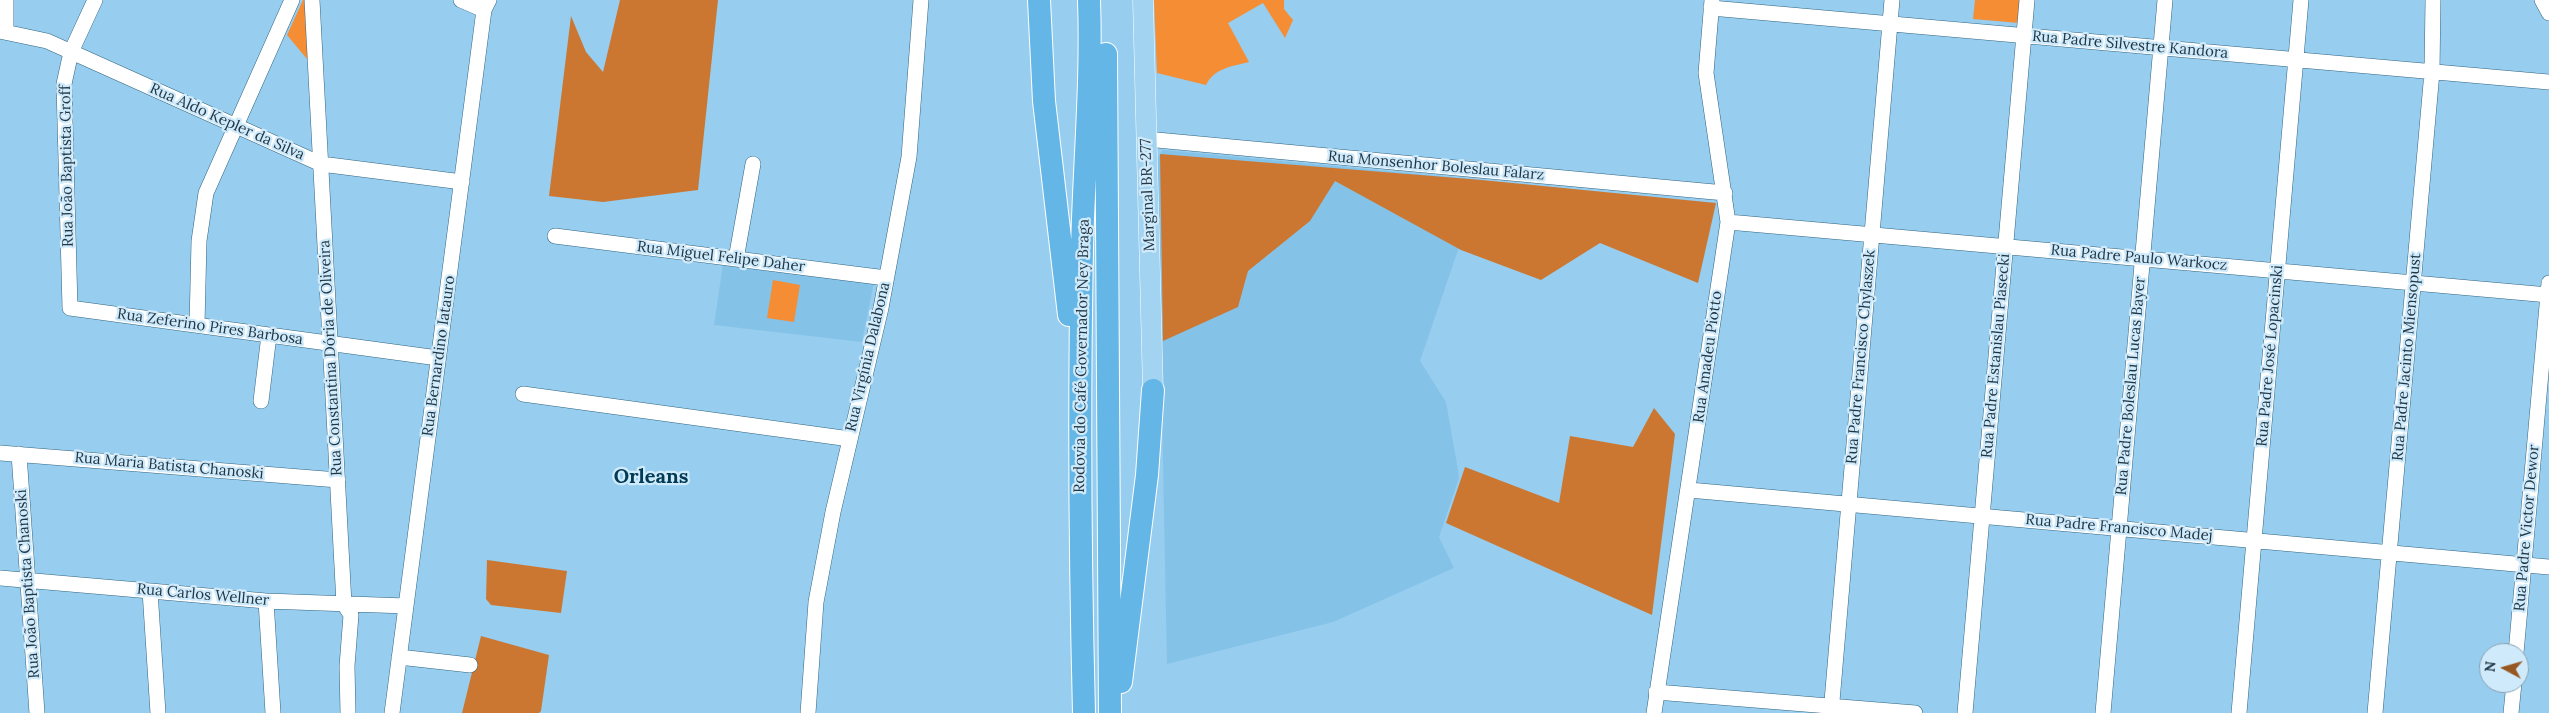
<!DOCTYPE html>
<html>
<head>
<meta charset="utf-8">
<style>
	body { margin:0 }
	#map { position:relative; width:2549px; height:713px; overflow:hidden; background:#97cdee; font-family:Lora,serif }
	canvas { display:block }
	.north { position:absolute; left:2479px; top:643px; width:50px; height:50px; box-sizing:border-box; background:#cfeafb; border:1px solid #89a2b2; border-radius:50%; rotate:276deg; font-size:14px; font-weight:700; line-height:20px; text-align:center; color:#213644 }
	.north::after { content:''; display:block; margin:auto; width:18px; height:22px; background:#975722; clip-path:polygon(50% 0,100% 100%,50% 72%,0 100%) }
</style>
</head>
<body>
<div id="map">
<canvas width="2549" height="713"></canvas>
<div class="north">N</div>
</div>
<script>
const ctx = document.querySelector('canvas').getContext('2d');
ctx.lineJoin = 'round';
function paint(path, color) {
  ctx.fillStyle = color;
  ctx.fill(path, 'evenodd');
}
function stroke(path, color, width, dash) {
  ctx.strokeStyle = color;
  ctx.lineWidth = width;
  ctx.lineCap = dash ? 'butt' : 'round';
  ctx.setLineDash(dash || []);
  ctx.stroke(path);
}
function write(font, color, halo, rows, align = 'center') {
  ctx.font = font + ' Lora,serif';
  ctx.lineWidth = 4.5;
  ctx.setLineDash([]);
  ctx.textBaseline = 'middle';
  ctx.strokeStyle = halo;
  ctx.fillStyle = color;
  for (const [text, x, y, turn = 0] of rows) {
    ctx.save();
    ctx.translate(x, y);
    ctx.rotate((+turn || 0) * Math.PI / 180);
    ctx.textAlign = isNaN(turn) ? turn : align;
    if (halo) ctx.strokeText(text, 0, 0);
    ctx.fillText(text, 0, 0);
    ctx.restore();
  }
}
paint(new Path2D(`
	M 1163,150 L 1482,180 L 1420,361 L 1446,402 L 1458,470 L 1459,478 L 1439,537 L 1454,568 L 1333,622 L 1167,664 L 1157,158 Z
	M 723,264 L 874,282 L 862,342 L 714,325 Z`), '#85c2e8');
paint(new Path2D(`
	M 303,0 L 308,0 L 312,65 L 287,35 Z
	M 1154,0 L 1284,0 L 1284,9 L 1293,20 L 1285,38 L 1263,3 L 1228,23 L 1249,62 C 1233,66 1214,68 1206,85 L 1157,73 Z
	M 1975,0 L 2021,0 L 2019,23 L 1973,19 Z
	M 773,280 L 800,285 L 794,322 L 767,318 Z`), '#f58d34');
paint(new Path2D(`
	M 620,0 L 718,0 L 698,190 L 603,202 L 549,196 L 571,16 L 586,52 L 603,72 Z
	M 1160,154 L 1482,180 L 1716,203 L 1698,283 L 1600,243 L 1541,280 L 1461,250 L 1335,181 L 1310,221 L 1248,271 L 1238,307 L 1163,341 Z
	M 1654,408 L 1675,434 L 1652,615 L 1446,523 L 1465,467 L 1559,503 L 1570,436 L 1633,447 Z
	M 487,560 L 567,571 L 561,613 L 491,605 L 486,599 Z
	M 481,636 L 549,655 L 541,711 L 539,713 L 462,713 Z`), '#cc7731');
const minor = new Path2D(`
	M 6,0 L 6,32
	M 95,0 L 71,52 L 64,84 L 70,308 L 438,358
	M 312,0 L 344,604 L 351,615 L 347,666 L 348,713
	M 461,0 L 484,10
	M 2542,0 L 2549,13
	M 1711,8 L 2549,82
	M 0,31 L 47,41 L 321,164 L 462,182
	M 1146,139 L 1725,193
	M 1728,222 L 2549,295
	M 555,236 L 886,278
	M 736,259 L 753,164
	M 197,325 L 199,241 L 206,193 L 292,0
	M 523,394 L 850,439
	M 261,401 L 269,335
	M 0,453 L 338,480
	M 19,454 L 37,713
	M 1689,490 L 2549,567
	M 0,578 L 266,601 L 406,606
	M 150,591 L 158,713
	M 266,601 L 273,713
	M 2516,653 L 2549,283
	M 399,657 L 470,665
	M 1656,692 L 1915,713
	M 392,713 L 484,10 L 489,0
	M 808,713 L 816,602 L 833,512 L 881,308 L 909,157 L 921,0
	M 1654,713 L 1728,222 L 1706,73 L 1712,0
	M 1831,713 L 1892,0
	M 1965,713 L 2027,0
	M 2103,713 L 2165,0
	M 2239,713 L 2301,0
	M 2375,713 L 2432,72 L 2433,0
	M 2511,713 L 2514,683`);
const major = new Path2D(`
	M 1143,0 L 1153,390`);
const highway = new Path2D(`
	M 1039,0 L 1044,101 L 1069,315
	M 1106,54 L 1110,713
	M 1121,682 L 1147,475 L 1153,390
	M 1084,713 C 1080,558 1079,404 1082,249 C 1084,166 1092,83 1089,0`);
stroke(minor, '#316582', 16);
stroke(major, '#fff', 21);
stroke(highway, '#fff', 24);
stroke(minor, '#fff', 15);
stroke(major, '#a2d3f0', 20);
stroke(highway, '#64b6e6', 22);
write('15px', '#213644', '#cfeafb', [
	["Rua Padre Silvestre Kandora",2130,45,5],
	["Rua Aldo Kepler da Silva",227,122,24],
	["Rua João Baptista Groff",67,166,-91],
	["Rua Monsenhor Boleslau Falarz",1436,166,5],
	["Marginal BR-277",1148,195,-92],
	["Rua Miguel Felipe Daher",721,257,7],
	["Rua Padre Paulo Warkocz",2139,258,5],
	["Rua Zeferino Pires Barbosa",210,327,8],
	["Rua Bernardino Iatauro",439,356,-82],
	["Rodovia do Café Governador Ney Braga",1082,356,-89],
	["Rua Padre Estanislau Piasecki",1996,356,-85],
	["Rua Padre José Lopacinski",2270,356,-85],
	["Rua Virgínia Dalabona",868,357,-77],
	["Rua Amadeu Piotto",1708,357,-82],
	["Rua Padre Francisco Chylaszek",1861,357,-85],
	["Rua Padre Jacinto Miensopust",2407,357,-85],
	["Rua Constantina Dória de Oliveira",331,358,-93],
	["Rua Padre Boleslau Lucas Bayer",2131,386,-85],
	["Rua Maria Batista Chanoski",169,466,5],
	["Rua Padre Francisco Madej",2119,528,5],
	["Rua Padre Victor Dewor",2527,528,-85],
	["Rua João Baptista Chanoski",28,584,-94],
	["Rua Carlos Wellner",203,595,5]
]);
write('bold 20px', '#003a55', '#cfeafb', [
	["Orleans",651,477]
]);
</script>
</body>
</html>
